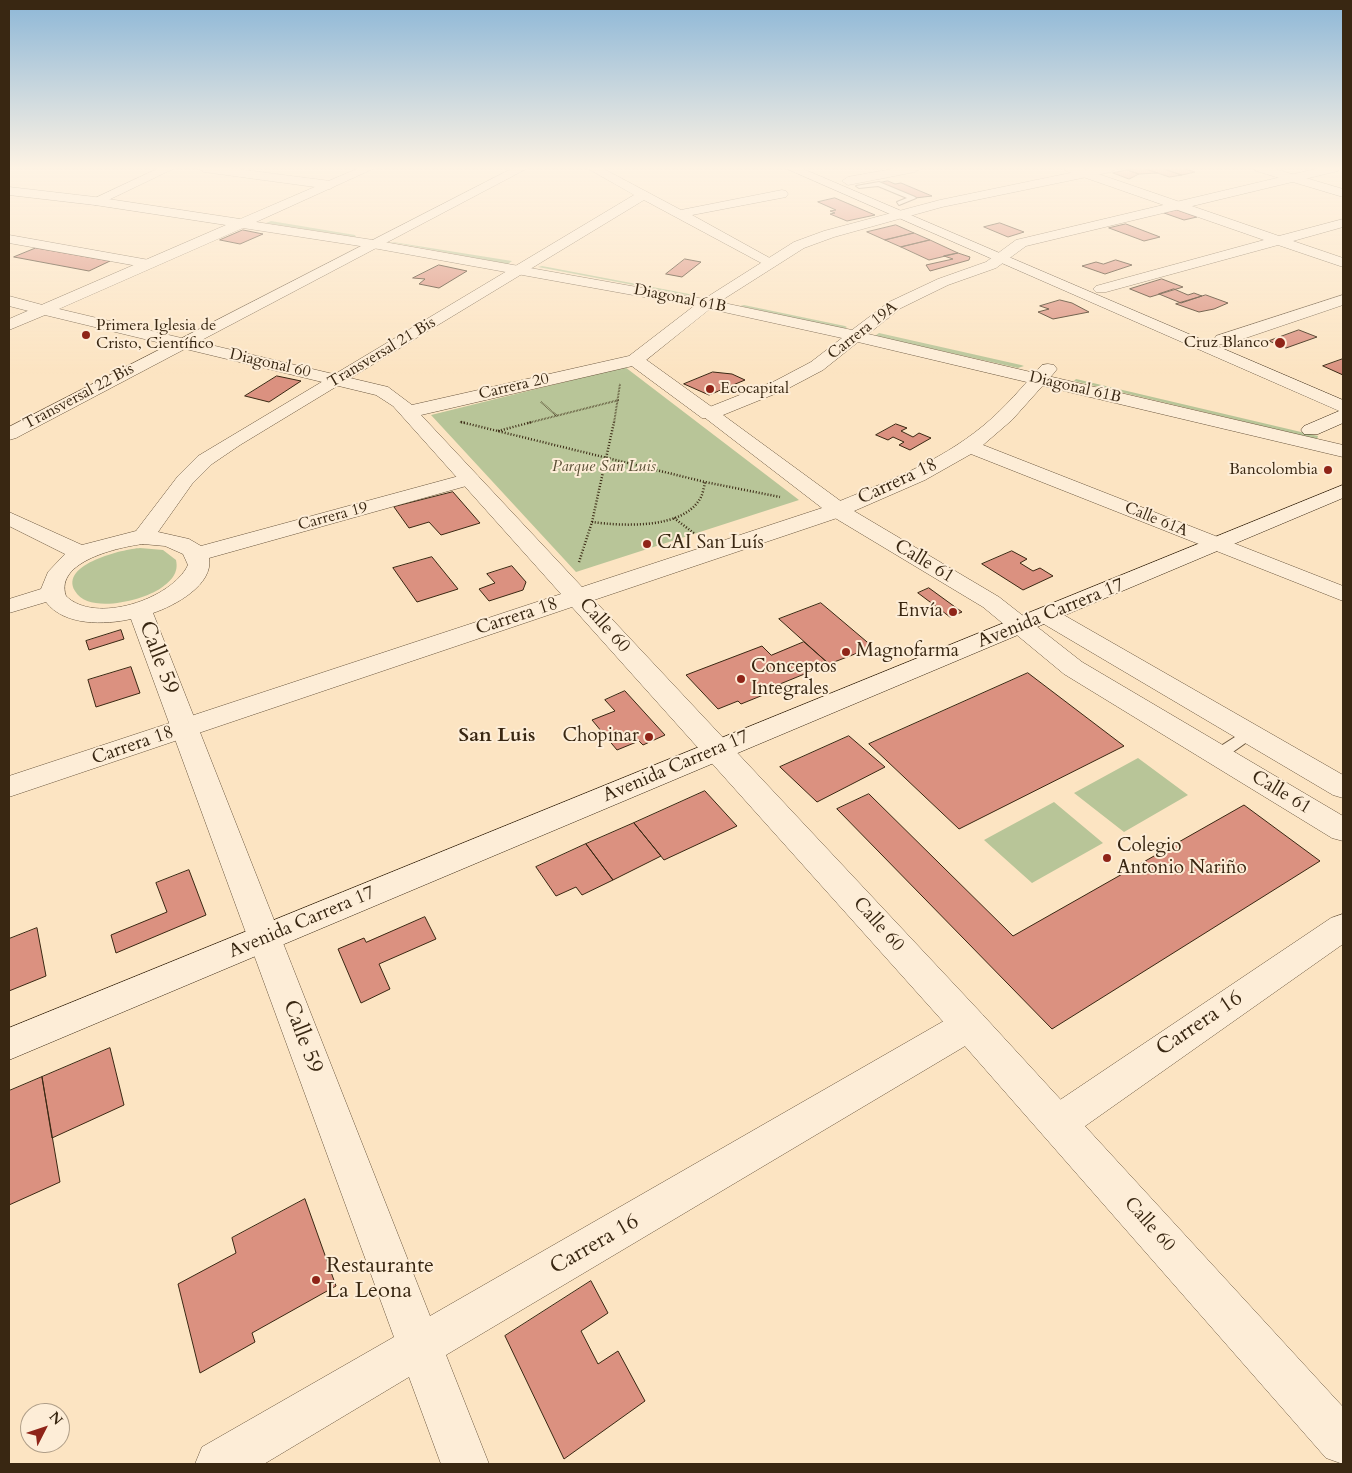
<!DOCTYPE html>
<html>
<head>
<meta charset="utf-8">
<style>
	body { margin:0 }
	#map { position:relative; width:1352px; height:1473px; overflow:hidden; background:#fce4c2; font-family:Cardo,serif }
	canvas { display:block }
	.frame { position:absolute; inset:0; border:10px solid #392712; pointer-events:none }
	.north { position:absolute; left:20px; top:1403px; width:50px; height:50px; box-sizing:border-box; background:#fdedd7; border:1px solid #af9e88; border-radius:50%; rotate:49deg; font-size:14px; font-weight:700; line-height:20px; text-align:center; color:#392712 }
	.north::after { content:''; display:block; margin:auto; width:18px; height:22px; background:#8f2418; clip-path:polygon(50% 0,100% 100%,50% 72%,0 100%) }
</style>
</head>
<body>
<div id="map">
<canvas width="1352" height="1473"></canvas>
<div class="frame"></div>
<div class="north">N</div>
</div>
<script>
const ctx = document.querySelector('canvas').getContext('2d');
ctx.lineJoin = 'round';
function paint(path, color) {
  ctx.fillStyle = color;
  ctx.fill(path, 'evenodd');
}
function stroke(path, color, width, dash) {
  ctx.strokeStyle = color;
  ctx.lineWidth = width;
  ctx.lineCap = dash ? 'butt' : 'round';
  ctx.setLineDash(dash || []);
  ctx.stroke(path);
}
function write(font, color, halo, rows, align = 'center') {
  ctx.font = font + ' Cardo,serif';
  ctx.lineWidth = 4;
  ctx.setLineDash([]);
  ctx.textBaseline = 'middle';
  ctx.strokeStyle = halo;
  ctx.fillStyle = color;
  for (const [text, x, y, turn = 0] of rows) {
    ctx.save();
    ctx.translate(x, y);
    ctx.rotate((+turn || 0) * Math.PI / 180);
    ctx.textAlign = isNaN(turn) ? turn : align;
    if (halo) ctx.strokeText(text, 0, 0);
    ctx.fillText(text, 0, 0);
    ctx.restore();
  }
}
paint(new Path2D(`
	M 271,221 L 355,235 L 356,237 L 266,223 Z
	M 390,242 L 393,242 L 512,261 L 508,264 Z
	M 542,266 L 689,294 L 692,296 L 538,267 Z
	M 744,305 L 845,326 L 847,327 L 844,329 L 740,306 Z
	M 879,333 L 1021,365 L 1024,366 L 1018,368 L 875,336 Z
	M 625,367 L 799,500 L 576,572 L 431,415 Z
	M 1076,379 L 1318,436 L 1317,439 L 1074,381 Z
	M 140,548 L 163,550 L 176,560 C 179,573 171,581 161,588 C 144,600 89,615 75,591 C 59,564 124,549 140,548 Z
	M 1138,758 L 1188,795 L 1124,832 L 1074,793 Z
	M 1054,802 L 1103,843 L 1032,883 L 984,840 Z`), '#b8c598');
const building = new Path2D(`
	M 1143,168 L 1158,173 L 1139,174 L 1127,170 Z
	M 1143,168 L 1161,168 L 1182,175 L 1170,177 Z
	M 1161,168 L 1182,168 L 1195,172 L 1182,175 Z
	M 1127,170 L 1139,174 L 1129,179 L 1113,173 Z
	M 888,181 L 895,184 L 901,183 L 932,196 L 915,198 L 879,183 Z
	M 835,198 L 875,215 L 847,221 L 830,214 L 835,213 L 830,211 L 836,210 L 818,202 Z
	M 1177,210 L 1197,217 L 1184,220 L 1164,213 Z
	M 1000,223 L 1024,232 L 1008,237 L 984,227 Z
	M 1126,224 L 1160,237 L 1144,241 L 1109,228 Z
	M 896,225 L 914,233 L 885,240 L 867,232 Z
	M 243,230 L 263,234 L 240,244 L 220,240 Z
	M 914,233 L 930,240 L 901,247 L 885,240 Z
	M 930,240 L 958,253 L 929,260 L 901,247 Z
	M 36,248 L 110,261 L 89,271 L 14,257 Z
	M 958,253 L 970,257 L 969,260 L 930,271 L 926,265 L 953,259 L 944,256 Z
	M 685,259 L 701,262 L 682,277 L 666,274 Z
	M 1116,260 L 1132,265 L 1105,274 L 1082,266 L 1096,262 L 1103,264 Z
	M 439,265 L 467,271 L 439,288 L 419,284 L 425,279 L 413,278 Z
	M 1162,279 L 1183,287 L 1150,297 L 1130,289 Z
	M 1174,289 L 1188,295 L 1194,293 L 1202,296 L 1181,303 L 1159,294 Z
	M 1206,295 L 1228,303 L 1214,309 L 1199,312 L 1176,304 Z
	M 1060,300 L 1072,303 L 1089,312 L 1053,319 L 1038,312 L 1049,309 L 1040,306 Z
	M 1299,330 L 1317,337 L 1286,348 L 1269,341 Z
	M 1343,359 L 1343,375 L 1323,366 Z
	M 713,372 L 732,374 L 745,380 L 709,395 L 684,384 Z
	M 277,376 L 301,381 L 269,402 L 245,396 Z
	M 896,424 L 907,428 L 901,431 L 913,437 L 919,433 L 931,438 L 910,450 L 899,445 L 904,442 L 893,437 L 888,440 L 876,435 Z
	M 453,492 L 480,523 L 441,535 L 429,522 L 409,528 L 394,507 Z
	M 1012,551 L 1027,559 L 1020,563 L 1033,571 L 1040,568 L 1053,576 L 1023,590 L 982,564 Z
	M 432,557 L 458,589 L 417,602 L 393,568 Z
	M 512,566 L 526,582 L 523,590 L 489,601 L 479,589 L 495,583 L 487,574 Z
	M 929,588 L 962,612 L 950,617 L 918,593 Z
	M 821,603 L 873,647 L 829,664 L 779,619 Z
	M 121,630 L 124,639 L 89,650 L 86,641 Z
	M 804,642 L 829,664 L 780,684 L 783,687 L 741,704 L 738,701 L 718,709 L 686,675 L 762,646 L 771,655 Z
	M 131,667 L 140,693 L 96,707 L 88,680 Z
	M 1028,673 L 1124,746 L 959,829 L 869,744 Z
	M 625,691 L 665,735 L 643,745 L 639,741 L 617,750 L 592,720 L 615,711 L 605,700 Z
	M 849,736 L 885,767 L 817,802 L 780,767 Z
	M 705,791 L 737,826 L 664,860 L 634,823 Z
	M 869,794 L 1013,936 L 1244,805 L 1320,861 L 1052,1029 L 837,809 Z
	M 634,823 L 661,856 L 613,880 L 586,844 Z
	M 586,844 L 613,880 L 582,895 L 576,887 L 556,896 L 536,867 Z
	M 189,870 L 206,915 L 116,953 L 111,935 L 167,912 L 156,883 Z
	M 425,917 L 436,939 L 379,964 L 390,989 L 361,1003 L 338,949 L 364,938 L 366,942 Z
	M 37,928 L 46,976 L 9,991 L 9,939 Z
	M 110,1048 L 124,1105 L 52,1138 L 42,1077 Z
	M 42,1077 L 60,1182 L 9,1205 L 9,1091 Z
	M 305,1199 L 336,1286 L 252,1333 L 255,1342 L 200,1373 L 178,1284 L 236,1253 L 232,1238 Z
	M 591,1281 L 608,1313 L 581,1331 L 598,1364 L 618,1351 L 645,1401 L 564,1459 L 505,1336 Z`);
paint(building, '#db9180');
stroke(building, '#392712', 1);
const service = new Path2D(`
	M 879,182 L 915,197 L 916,198 L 899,205 L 897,202 L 907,198 L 878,186 L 859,188 L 856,186 Z
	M 1249,728 L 1254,729 L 1256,733 L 1254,737 L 1223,759 L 1213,759 L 1210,755 L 1213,751 Z`);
const minor = new Path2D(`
	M 159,168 L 175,168 L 100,204 L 95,205 L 89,201 Z
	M 198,168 L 230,168 L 330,181 L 336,185 L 330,189 L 204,172 Z
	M 513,168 L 528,168 L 16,438 L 9,440 L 9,427 Z
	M 587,168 L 602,168 L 681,210 L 782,190 L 786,191 L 788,194 L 786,197 L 692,215 L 777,262 L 770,266 L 765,265 L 644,200 L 240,445 L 212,464 L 192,484 L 158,532 L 189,539 L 201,546 L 470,473 L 477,475 L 480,479 L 477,483 L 209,558 C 214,585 174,606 153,613 L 430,1316 L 956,1014 L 969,1009 L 982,1014 L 987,1025 L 982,1036 L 446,1355 L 489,1464 L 441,1464 L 409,1377 L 264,1464 L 195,1464 L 202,1447 L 394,1337 L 131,619 C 105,625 64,626 46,602 L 9,613 L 9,599 L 41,589 L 48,572 L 65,554 L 9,526 L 9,512 L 82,545 L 136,531 L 178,476 L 198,456 L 634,195 ZM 143,544 L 165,546 L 183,554 L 188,565 C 172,599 95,625 66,596 C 54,561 120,547 143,544 Z
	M 897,168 L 921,168 L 915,172 L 848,185 L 842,181 L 848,177 Z
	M 1064,168 L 1081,168 L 1279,236 L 1343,219 L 1343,227 L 1293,241 L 1343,258 L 1343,267 L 1278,245 L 1106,292 L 1096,292 L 1093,289 L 1096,286 L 1264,240 L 1066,171 Z
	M 1254,168 L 1272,168 L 1343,189 L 1343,197 L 1256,171 Z
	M 9,235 L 149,260 L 156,264 L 149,268 L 9,243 Z
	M 1343,295 L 1343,305 L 1228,344 L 1216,344 L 1214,340 L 1216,336 Z
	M 9,296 L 50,307 L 52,310 L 44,315 L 9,306 Z
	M 635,355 L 641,356 L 716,410 L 718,414 L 716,418 L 702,418 L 629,364 L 626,360 L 629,356 Z
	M 1048,364 L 1054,365 L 1057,369 L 1054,373 L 1012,420 L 983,445 L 1343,586 L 1343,601 L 971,454 L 925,480 L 854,511 L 999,597 L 1082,662 L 1343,816 L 1343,841 L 1332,838 L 1064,674 L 983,607 L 830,515 L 827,510 L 830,505 C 884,483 938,463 983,426 C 1005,408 1023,386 1042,365 Z
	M 1046,608 L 1055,610 L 1343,775 L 1343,798 L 1333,795 L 1037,620 L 1034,615 L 1037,610 Z
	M 1343,914 L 1343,944 L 1071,1136 L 1058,1141 L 1045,1136 L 1039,1123 L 1045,1110 L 1331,918 Z`);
const tertiary = new Path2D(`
	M 359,168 L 375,168 L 256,222 L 373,240 L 704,299 L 794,242 L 824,231 L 940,200 L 1094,168 L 1117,168 L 1111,172 L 942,207 L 834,237 L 804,248 L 719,302 L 852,330 L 889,302 L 938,279 L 986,262 L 1016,240 L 1319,168 L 1340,168 L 1338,171 L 1026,246 L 996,268 L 948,285 L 901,308 L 868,334 L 1343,445 L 1343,457 L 858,342 L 823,370 L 787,389 L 723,415 L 846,505 L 849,510 L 846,515 L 594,600 L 982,1014 L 1343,1407 L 1343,1464 L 1326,1458 L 956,1036 L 572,607 L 9,797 L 9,776 L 561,594 L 393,406 L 376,395 L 45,315 L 9,330 L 9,319 L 226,225 L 95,205 L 9,195 L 9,187 L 95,197 L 240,219 ZM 243,228 L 373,248 L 694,306 L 629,356 L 412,405 L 388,387 L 59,309 ZM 710,309 L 842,338 L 811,362 L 775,381 L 702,410 L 700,414 L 822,508 L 582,587 L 421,415 L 641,364 Z`);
const secondary = new Path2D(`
	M 785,168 L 801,168 L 1343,400 L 1343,423 L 1318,434 L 1304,434 L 1301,430 L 1304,426 L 1339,411 Z
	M 1343,485 L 1343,498 L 9,1060 L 9,1028 Z`);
stroke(service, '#6a563e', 2);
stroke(minor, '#6a563e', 1);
stroke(tertiary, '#6a563e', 1);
stroke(secondary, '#392712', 1);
stroke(new Path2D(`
	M 541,402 L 557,416
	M 460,422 L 466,423
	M 528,423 L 619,400
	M 614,423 L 620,384`), '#392712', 2, [0.5, 1]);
stroke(new Path2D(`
	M 461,422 L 705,482 L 780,497
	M 498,431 L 532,422
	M 674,518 L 695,534
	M 592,522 C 622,526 684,530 701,497 C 703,493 704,487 705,482
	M 579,562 L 592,522 L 614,422`), '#392712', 2.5, [1, 2]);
paint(service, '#fdedd7');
paint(minor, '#fdedd7');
paint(tertiary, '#fdedd7');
paint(secondary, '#fdedd7');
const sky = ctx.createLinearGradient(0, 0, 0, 374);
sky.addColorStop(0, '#8db7d7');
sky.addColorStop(0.45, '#fef3e4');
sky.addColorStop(1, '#fef3e400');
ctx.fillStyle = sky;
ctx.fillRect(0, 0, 1352, 374);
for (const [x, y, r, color] of [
	[86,335,5,"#8f2418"],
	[1280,343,6,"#8f2418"],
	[710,389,5,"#8f2418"],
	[1328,470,5,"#8f2418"],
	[647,544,5,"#8f2418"],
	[953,612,5,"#8f2418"],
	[846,652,5,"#8f2418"],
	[741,679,5,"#8f2418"],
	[649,737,5,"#8f2418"],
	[1107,858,5,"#8f2418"],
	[316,1280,5,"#8f2418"]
]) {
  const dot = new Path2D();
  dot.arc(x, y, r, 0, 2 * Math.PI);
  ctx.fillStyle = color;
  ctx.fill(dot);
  stroke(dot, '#fdedd7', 2);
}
write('16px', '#392712', '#fdedd7', [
	["Diagonal 61B",680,299,11],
	["Carrera 19A",863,331,-38],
	["Transversal 21 Bis",382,353,-31],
	["Diagonal 60",270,364,13],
	["Carrera 20",514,387,-13],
	["Diagonal 61B",1075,388,13],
	["Transversal 22 Bis",79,397,-28],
	["Carrera 19",333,517,-15],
	["Calle 61A",1156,520,22]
]);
write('16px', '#392712', '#fdedd7', [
	["Primera Iglesia de",96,326],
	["Cristo, Científico",96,344],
	["Cruz Blanco",1269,343,"right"],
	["Ecocapital",720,389],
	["Bancolombia",1318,470,"right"]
], 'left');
write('italic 16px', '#594e34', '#fdedd7', [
	["Parque San Luis",604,467]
]);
write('19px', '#392712', '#fdedd7', [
	["Carrera 18",898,482,-25],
	["Calle 61",924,562,31],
	["Avenida Carrera 17",1051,614,-22],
	["Carrera 18",517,617,-18],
	["Calle 60",604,626,48],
	["Carrera 18",133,746,-19],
	["Avenida Carrera 17",676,767,-23],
	["Calle 61",1281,793,31],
	["Avenida Carrera 17",302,923,-23],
	["Calle 60",878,925,48],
	["Calle 60",1149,1225,48]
]);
write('19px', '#392712', '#fdedd7', [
	["CAI San Luís",657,544],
	["Envía",943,612,"right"],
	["Magnofarma",856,652],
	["Conceptos",751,668],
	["Integrales",751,690],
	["Chopinar",639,737,"right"],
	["Colegio",1117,847],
	["Antonio Nariño",1117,869]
], 'left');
write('bold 20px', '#392712', '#fdedd7', [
	["San Luis",497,736]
]);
write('22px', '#392712', '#fdedd7', [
	["Calle 59",158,658,69],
	["Carrera 16",1200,1024,-34],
	["Calle 59",302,1037,69],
	["Carrera 16",595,1245,-30]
]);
write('22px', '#392712', '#fdedd7', [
	["Restaurante",326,1267],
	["La Leona",326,1292]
], 'left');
</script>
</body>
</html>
